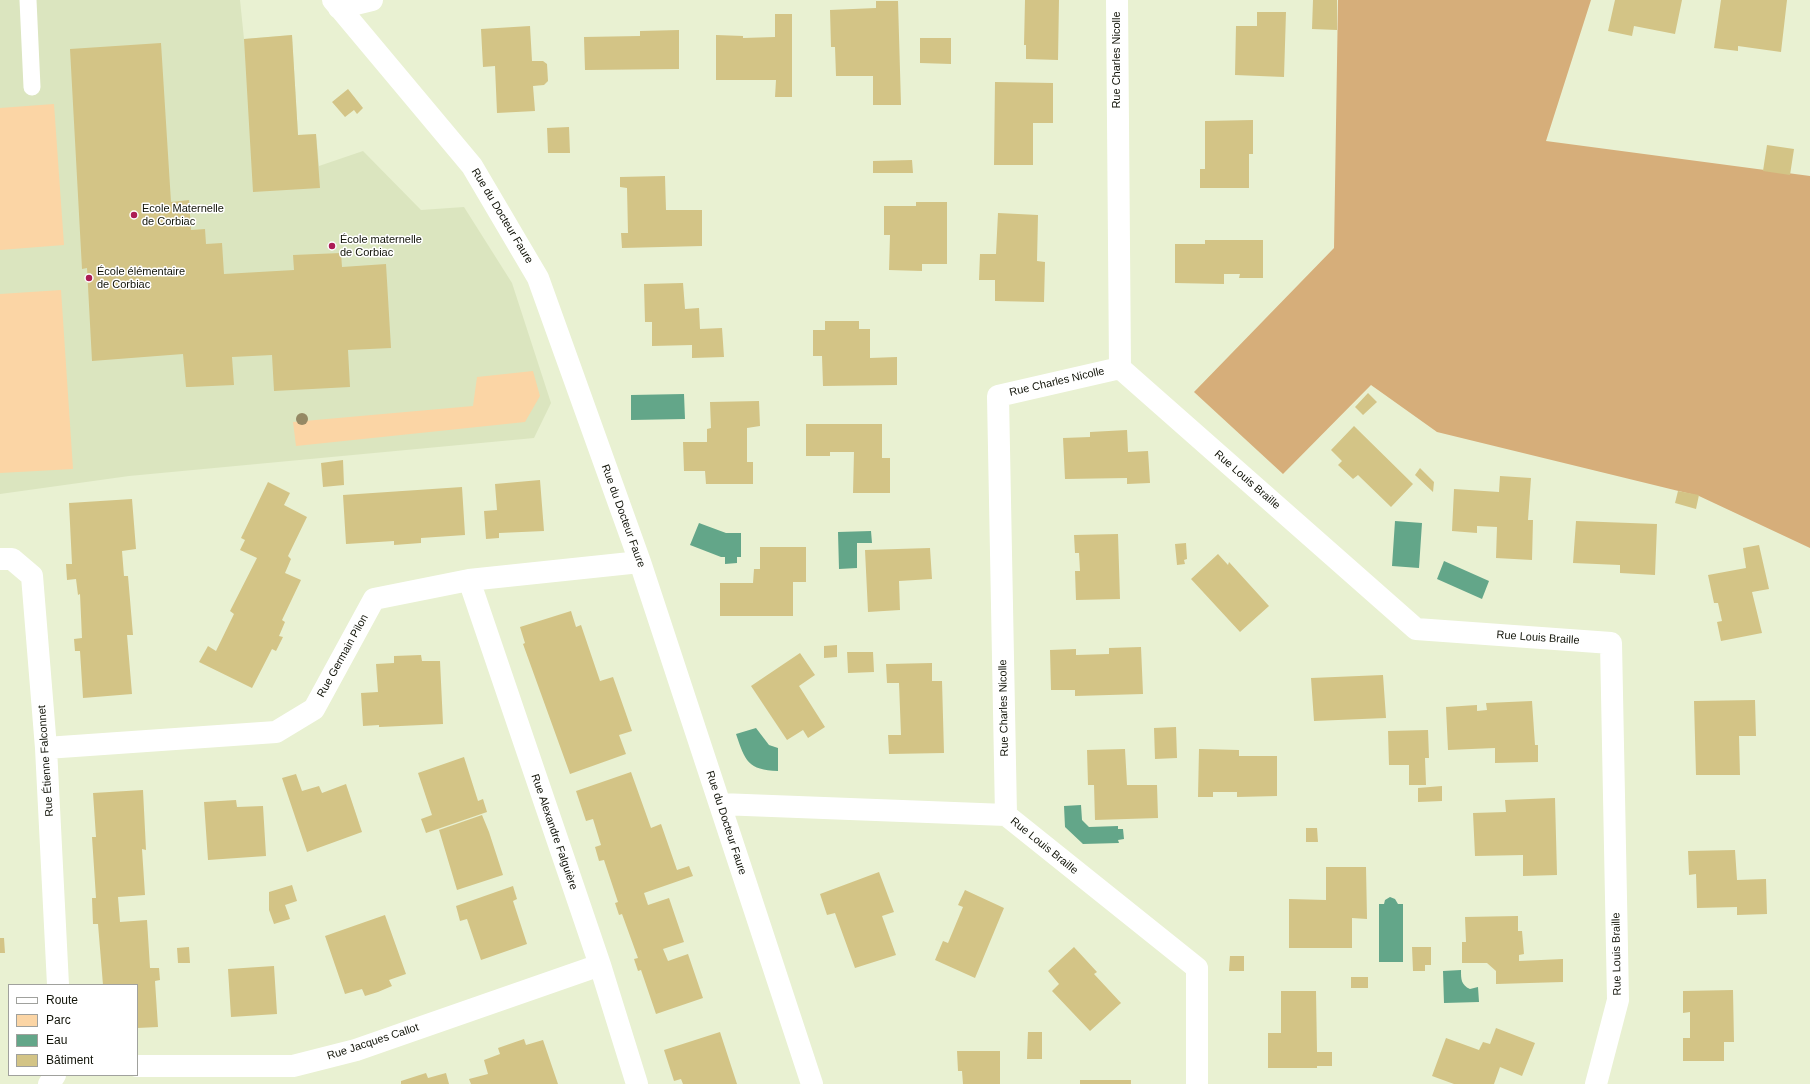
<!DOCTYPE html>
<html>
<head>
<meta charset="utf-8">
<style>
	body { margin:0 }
	#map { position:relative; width:1810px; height:1084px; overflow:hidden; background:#e9f1d2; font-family:Helvetica,sans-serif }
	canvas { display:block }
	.legend { position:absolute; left:8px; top:984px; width:130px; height:92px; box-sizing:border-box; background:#fff; border:1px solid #a0a19d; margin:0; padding:5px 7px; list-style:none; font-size:12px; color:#121409 }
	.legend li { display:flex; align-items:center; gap:8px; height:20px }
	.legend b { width:20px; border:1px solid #a0a19d }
</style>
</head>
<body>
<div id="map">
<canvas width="1810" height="1084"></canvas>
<ul class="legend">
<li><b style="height:5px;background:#fff"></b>Route</li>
<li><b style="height:11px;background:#fbd5a5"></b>Parc</li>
<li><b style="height:11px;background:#63a689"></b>Eau</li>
<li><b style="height:11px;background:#d3c486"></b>Bâtiment</li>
</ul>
</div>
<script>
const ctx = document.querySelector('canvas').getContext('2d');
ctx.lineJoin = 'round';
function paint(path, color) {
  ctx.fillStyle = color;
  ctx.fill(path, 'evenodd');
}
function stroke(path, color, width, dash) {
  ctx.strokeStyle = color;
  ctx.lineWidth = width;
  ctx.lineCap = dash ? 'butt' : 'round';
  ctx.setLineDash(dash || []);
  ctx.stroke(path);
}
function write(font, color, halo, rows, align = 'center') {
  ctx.font = font + ' Helvetica,sans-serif';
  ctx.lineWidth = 3;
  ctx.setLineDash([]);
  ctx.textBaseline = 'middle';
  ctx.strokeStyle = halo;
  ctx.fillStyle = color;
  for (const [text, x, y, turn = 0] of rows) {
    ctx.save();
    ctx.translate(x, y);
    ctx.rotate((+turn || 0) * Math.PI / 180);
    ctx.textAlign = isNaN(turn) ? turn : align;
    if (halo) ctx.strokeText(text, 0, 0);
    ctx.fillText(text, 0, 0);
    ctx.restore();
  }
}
paint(new Path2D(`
	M 0,0 L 240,0 L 244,39 L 292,35 L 298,135 L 316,134 L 319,166 L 363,151 L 421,210 L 464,207 L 512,283 L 551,403 L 534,438 L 129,476 L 0,494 Z`), '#dbe5bf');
paint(new Path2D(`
	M 54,104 L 64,245 L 0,250 L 0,108 Z
	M 61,290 L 73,469 L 0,473 L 0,294 Z
	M 533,371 L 540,396 L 525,422 L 296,446 L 293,422 L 473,406 L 477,377 Z`), '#fbd5a5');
paint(new Path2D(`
	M 1338,0 L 1591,0 L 1546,141 L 1810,176 L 1810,548 L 1699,496 L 1437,432 L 1371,385 L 1283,474 L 1194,392 L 1334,248 Z`), '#d6ae7a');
paint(new Path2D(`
	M 684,394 L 685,419 L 631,420 L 631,395 Z
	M 1395,521 L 1422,523 L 1419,568 L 1392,566 Z
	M 699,523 L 726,533 L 741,533 L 741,557 L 737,557 L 737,563 L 725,564 L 725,557 L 721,557 L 690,545 Z
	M 871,531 L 872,543 L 857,543 L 857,568 L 839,569 L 838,532 Z
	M 1444,561 L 1489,581 L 1482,599 L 1437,579 Z
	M 756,728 L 769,745 L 778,748 L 778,771 C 748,770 745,761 736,734 Z
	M 1081,805 L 1082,820 L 1089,827 L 1118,826 L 1118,829 L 1123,829 L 1124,839 L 1118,840 L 1119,843 L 1083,844 L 1065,827 L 1064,806 Z
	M 1390,897 L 1395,899 L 1398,904 L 1403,904 L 1403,962 L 1379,962 L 1379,904 L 1384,904 L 1385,900 Z
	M 1461,970 C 1461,979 1461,985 1470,989 L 1478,987 L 1479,1002 L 1444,1003 L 1443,971 Z`), '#63a689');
paint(new Path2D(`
	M 1025,0 L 1059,0 L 1058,60 L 1026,59 L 1026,45 L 1024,45 Z
	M 1313,0 L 1337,0 L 1337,30 L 1312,29 Z
	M 1615,0 L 1682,0 L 1675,34 L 1634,26 L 1632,36 L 1608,31 Z
	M 1721,0 L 1787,0 L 1781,52 L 1738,46 L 1738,51 L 1714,48 Z
	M 876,1 L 898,1 L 901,105 L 873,105 L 873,76 L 836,76 L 835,47 L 831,47 L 830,10 L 876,8 Z
	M 1257,12 L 1286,12 L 1284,77 L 1235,75 L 1236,26 L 1257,26 Z
	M 775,14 L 792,14 L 792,97 L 775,97 L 776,80 L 716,80 L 716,35 L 743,36 L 743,38 L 775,37 Z
	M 530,26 L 532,61 L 543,61 L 547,64 L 548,81 L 544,85 L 533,86 L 535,111 L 497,113 L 495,66 L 483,67 L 481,29 Z
	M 679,30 L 679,69 L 585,70 L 584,37 L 640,36 L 640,31 Z
	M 292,35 L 298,135 L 316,134 L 320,188 L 253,192 L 244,39 Z
	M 920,38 L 951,38 L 951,64 L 920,63 Z
	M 161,43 L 171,202 L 189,200 L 191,230 L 205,229 L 206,244 L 222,243 L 224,274 L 294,270 L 293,255 L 341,253 L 342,267 L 386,264 L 391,348 L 348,350 L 350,387 L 274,391 L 272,355 L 232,357 L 234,385 L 189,387 L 186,387 L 183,354 L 92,361 L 87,268 L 82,269 L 70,49 Z
	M 995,82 L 1053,83 L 1053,123 L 1033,123 L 1033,165 L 994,165 Z
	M 348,89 L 363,108 L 357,114 L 354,110 L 345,117 L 332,102 Z
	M 1253,120 L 1253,154 L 1249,154 L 1249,188 L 1200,188 L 1200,169 L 1205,169 L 1205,121 Z
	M 569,127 L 570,153 L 548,153 L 547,128 Z
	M 1767,145 L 1794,149 L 1790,175 L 1763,171 Z
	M 912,160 L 913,173 L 873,173 L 873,161 Z
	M 665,176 L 666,210 L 702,210 L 702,246 L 622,248 L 621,233 L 628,233 L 627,188 L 620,187 L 620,177 Z
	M 916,202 L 947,202 L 947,264 L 922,264 L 922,271 L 889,270 L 890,235 L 884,235 L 884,206 L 916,206 Z
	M 998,213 L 1038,215 L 1037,261 L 1045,262 L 1044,302 L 995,301 L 995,280 L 979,280 L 980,254 L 996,254 Z
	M 1205,240 L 1263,240 L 1263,278 L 1239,278 L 1240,274 L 1224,274 L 1224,284 L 1175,283 L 1175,244 L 1205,244 Z
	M 683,283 L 685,309 L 699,308 L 700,329 L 722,328 L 724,357 L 692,358 L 692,345 L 652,346 L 652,322 L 645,322 L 644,284 Z
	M 825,321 L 859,321 L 859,329 L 870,329 L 870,358 L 897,357 L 897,385 L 823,386 L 822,356 L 813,356 L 813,330 L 825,330 Z
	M 1368,393 L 1377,402 L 1363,415 L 1355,407 Z
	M 759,401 L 760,426 L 747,428 L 747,462 L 753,462 L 753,484 L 706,484 L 705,471 L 684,471 L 683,442 L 707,442 L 707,429 L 711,428 L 710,402 Z
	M 806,424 L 882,424 L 882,458 L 890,458 L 890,493 L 853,493 L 854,452 L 830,452 L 830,456 L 806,456 Z
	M 1354,426 L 1413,484 L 1391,507 L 1358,475 L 1353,479 L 1338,465 L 1342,461 L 1331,450 Z
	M 1127,430 L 1128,452 L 1148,451 L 1150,483 L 1127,484 L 1127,478 L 1065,479 L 1063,438 L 1090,437 L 1090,432 Z
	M 343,460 L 344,485 L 323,487 L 321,463 Z
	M 1420,468 L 1434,482 L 1433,492 L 1415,475 Z
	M 1500,476 L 1531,478 L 1528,520 L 1533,520 L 1532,560 L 1496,558 L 1497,527 L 1477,526 L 1477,533 L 1452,531 L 1454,489 L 1499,492 Z
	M 540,480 L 544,531 L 499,533 L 499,538 L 486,539 L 484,511 L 497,510 L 495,484 Z
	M 268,482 L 290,493 L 284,505 L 307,517 L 288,556 L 291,559 L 285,573 L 301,580 L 282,620 L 285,622 L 279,636 L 283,637 L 276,651 L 272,649 L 252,688 L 199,662 L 208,646 L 216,651 L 234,614 L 230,611 L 257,558 L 240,550 L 245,540 L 241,538 Z
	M 462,487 L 465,535 L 421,538 L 421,543 L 394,545 L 394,541 L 346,544 L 343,495 Z
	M 1678,491 L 1699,495 L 1696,509 L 1675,503 Z
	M 132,499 L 136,549 L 122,551 L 124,576 L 128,576 L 133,635 L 127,635 L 132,694 L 83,698 L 80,651 L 75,651 L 74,639 L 82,638 L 80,594 L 78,595 L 76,579 L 67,580 L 66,564 L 72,564 L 69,503 Z
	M 1576,521 L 1657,524 L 1655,575 L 1620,573 L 1620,565 L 1573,563 Z
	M 1118,534 L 1120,599 L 1076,600 L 1075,571 L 1080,571 L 1079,553 L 1075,553 L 1074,535 Z
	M 1186,543 L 1187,559 L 1184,560 L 1185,564 L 1177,565 L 1175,544 Z
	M 1759,545 L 1769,589 L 1752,592 L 1762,633 L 1721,641 L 1717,622 L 1722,621 L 1718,603 L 1714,603 L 1708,575 L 1746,568 L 1743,548 Z
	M 760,547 L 806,547 L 806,582 L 793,582 L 793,616 L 720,616 L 720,583 L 753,583 L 754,569 L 760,569 Z
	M 930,548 L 932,579 L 899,581 L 900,610 L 868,612 L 865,550 Z
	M 1218,554 L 1228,565 L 1229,562 L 1269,606 L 1240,632 L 1191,579 Z
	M 571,611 L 576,627 L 581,625 L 600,681 L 613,677 L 632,731 L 619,735 L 626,754 L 570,774 L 523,644 L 525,643 L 520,627 Z
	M 837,645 L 837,657 L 824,658 L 824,646 Z
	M 1141,647 L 1143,694 L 1075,696 L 1075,690 L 1051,690 L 1050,650 L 1076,649 L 1076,655 L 1109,654 L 1109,648 Z
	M 847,652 L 873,652 L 874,672 L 848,673 Z
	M 800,653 L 815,675 L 799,686 L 825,727 L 808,738 L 803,730 L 787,740 L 751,686 Z
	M 421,655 L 422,661 L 440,661 L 443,724 L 379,727 L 379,725 L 363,726 L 361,693 L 378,692 L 376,664 L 394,663 L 394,656 Z
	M 932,663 L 932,681 L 942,681 L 944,753 L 889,754 L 888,735 L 901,735 L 899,683 L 887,683 L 886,664 Z
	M 1383,675 L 1386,718 L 1314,721 L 1311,678 Z
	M 1755,700 L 1756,736 L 1739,736 L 1740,775 L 1696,775 L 1694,701 Z
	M 1532,701 L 1535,745 L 1538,745 L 1538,762 L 1495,763 L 1495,748 L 1448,750 L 1446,707 L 1477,705 L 1477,711 L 1487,710 L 1486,703 Z
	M 1176,727 L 1177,758 L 1155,759 L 1154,728 Z
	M 1428,730 L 1429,758 L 1425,758 L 1426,785 L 1409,785 L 1409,765 L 1389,765 L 1388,731 Z
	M 1125,749 L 1127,785 L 1157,785 L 1158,818 L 1095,820 L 1094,785 L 1088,785 L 1087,750 Z
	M 1199,749 L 1239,750 L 1239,756 L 1277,756 L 1277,796 L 1237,797 L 1237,792 L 1213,792 L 1213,797 L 1198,797 Z
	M 464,757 L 478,801 L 483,799 L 487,812 L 426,833 L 421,819 L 432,815 L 418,773 Z
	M 631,772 L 651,828 L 661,824 L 677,870 L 689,866 L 693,876 L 644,893 L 648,905 L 669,898 L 684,942 L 663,949 L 668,961 L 688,954 L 703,998 L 656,1014 L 641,970 L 638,971 L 634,959 L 638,958 L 622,914 L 619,915 L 615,903 L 618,902 L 604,860 L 599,861 L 595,847 L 601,845 L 593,819 L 586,821 L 576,791 Z
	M 296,774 L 302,791 L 319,786 L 322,793 L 346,784 L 362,832 L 307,852 L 282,778 Z
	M 1442,786 L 1442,801 L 1418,802 L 1418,788 Z
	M 143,790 L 146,850 L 142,849 L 145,895 L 118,897 L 120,922 L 147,920 L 150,968 L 159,968 L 160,980 L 155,981 L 158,1027 L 137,1028 L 137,985 L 103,985 L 98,924 L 93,924 L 92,898 L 96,898 L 92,837 L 96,837 L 93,793 Z
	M 1555,798 L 1557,875 L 1523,876 L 1523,855 L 1475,856 L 1473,813 L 1506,812 L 1505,800 Z
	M 236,800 L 237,807 L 263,806 L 266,856 L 208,860 L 204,802 Z
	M 482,815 L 489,832 L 503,875 L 457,890 L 439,830 Z
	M 1306,828 L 1317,828 L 1318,842 L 1306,842 Z
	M 1735,850 L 1737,880 L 1766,879 L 1767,914 L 1737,915 L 1737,907 L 1697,908 L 1696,874 L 1689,875 L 1688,851 Z
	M 1326,867 L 1366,867 L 1367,919 L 1352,918 L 1352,948 L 1289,948 L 1289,899 L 1326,900 Z
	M 879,872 L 894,912 L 882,916 L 896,955 L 855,968 L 835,913 L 827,915 L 820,894 Z
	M 292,885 L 297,901 L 285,905 L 290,919 L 274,924 L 269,910 L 269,892 Z
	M 513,886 L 517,899 L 513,901 L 527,944 L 481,960 L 467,919 L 460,921 L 456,906 Z
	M 965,890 L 1004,908 L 975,978 L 935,960 L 943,941 L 948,943 L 963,907 L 958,905 Z
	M 385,915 L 406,974 L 389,980 L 392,986 L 378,992 L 365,996 L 362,989 L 345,994 L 325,936 Z
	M 1518,916 L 1518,931 L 1522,931 L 1524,954 L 1519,955 L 1519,961 L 1563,959 L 1563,982 L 1496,984 L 1496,971 L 1487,963 L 1462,963 L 1462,942 L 1466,942 L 1465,917 Z
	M 0,938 L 4,938 L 5,953 L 0,953 Z
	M 189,947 L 190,963 L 178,963 L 177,948 Z
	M 1074,947 L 1097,972 L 1094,974 L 1121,1003 L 1090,1031 L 1052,991 L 1059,984 L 1048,971 Z
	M 1412,947 L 1431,947 L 1431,965 L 1425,965 L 1425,971 L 1413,971 Z
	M 1230,956 L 1244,956 L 1244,971 L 1229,971 Z
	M 274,966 L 277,1014 L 231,1017 L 228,969 Z
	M 1351,977 L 1368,977 L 1368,988 L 1351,988 Z
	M 1733,990 L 1734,1042 L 1724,1042 L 1724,1061 L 1683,1061 L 1683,1038 L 1690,1038 L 1690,1012 L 1683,1013 L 1683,991 Z
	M 1281,991 L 1316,991 L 1317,1052 L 1332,1052 L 1332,1066 L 1317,1066 L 1317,1068 L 1268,1068 L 1268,1033 L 1281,1033 Z
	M 1496,1028 L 1535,1043 L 1522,1076 L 1500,1067 L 1494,1084 L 1454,1084 L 1432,1076 L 1446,1038 L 1479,1050 L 1483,1042 L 1490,1044 Z
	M 720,1032 L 737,1084 L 683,1084 L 681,1079 L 674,1081 L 664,1050 Z
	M 1028,1032 L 1042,1032 L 1042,1059 L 1027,1059 Z
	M 524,1039 L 526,1045 L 543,1040 L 558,1084 L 471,1084 L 469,1079 L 488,1074 L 484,1060 L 500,1054 L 498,1048 Z
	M 957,1051 L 1000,1051 L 1000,1084 L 963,1084 L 962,1071 L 958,1071 Z
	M 426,1073 L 428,1078 L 446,1073 L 449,1084 L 401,1084 L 401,1081 Z
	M 1080,1080 L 1131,1080 L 1131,1084 L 1080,1084 Z`), '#d3c486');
stroke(new Path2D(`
	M 28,0 L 32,87`), '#fff', 17);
stroke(new Path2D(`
	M 333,0 L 472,166 L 538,278 L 640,562 L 812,1084
	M 339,8 L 372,0
	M 1120,368 L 1416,629 L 1611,643 L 1618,1000 L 1596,1084
	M 0,559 L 12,559 L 32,576 L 46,748 L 58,985
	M 469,580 L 600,965 L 637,1084
	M 46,748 L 276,732 L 314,709 L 374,599 L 469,580 L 640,562
	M 720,804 L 1006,815 L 1197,968 L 1197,1084
	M 1006,815 L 998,396 L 1120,368 L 1117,0
	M 137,1066 L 293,1066 L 356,1050 L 600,965
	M 49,1084 L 55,1075`), '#fff', 22);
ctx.fillStyle = '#958964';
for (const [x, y] of [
	[302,419]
]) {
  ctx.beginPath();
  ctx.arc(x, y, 6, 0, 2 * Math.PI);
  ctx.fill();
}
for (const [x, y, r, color] of [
	[134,215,4,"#ac1c55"],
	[332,246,4,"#ac1c55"],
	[89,278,4,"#ac1c55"]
]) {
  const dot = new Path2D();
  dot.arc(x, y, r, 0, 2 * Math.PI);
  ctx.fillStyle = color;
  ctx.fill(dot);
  stroke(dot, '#fff', 1.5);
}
write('11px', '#121409', '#fff', [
	["Rue Charles Nicolle",1117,60,-90],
	["Rue du Docteur Faure",502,216,59],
	["Rue Charles Nicolle",1057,382,-13],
	["Rue Louis Braille",1247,480,41],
	["Rue du Docteur Faure",623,516,70],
	["Rue Louis Braille",1538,638,4],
	["Rue Germain Pilon",343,656,-61],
	["Rue Charles Nicolle",1004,708,-91],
	["Rue Étienne Falconnet",46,761,-94],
	["Rue du Docteur Faure",726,823,72],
	["Rue Alexandre Falguière",554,832,71],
	["Rue Louis Braille",1044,846,39],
	["Rue Louis Braille",1617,954,-91],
	["Rue Jacques Callot",373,1042,-18]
]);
write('11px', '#121409', '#fff', [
	["Ecole Maternelle",142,209],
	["de Corbiac",142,222],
	["École maternelle",340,240],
	["de Corbiac",340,253],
	["École élémentaire",97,272],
	["de Corbiac",97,285]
], 'left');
</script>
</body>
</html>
